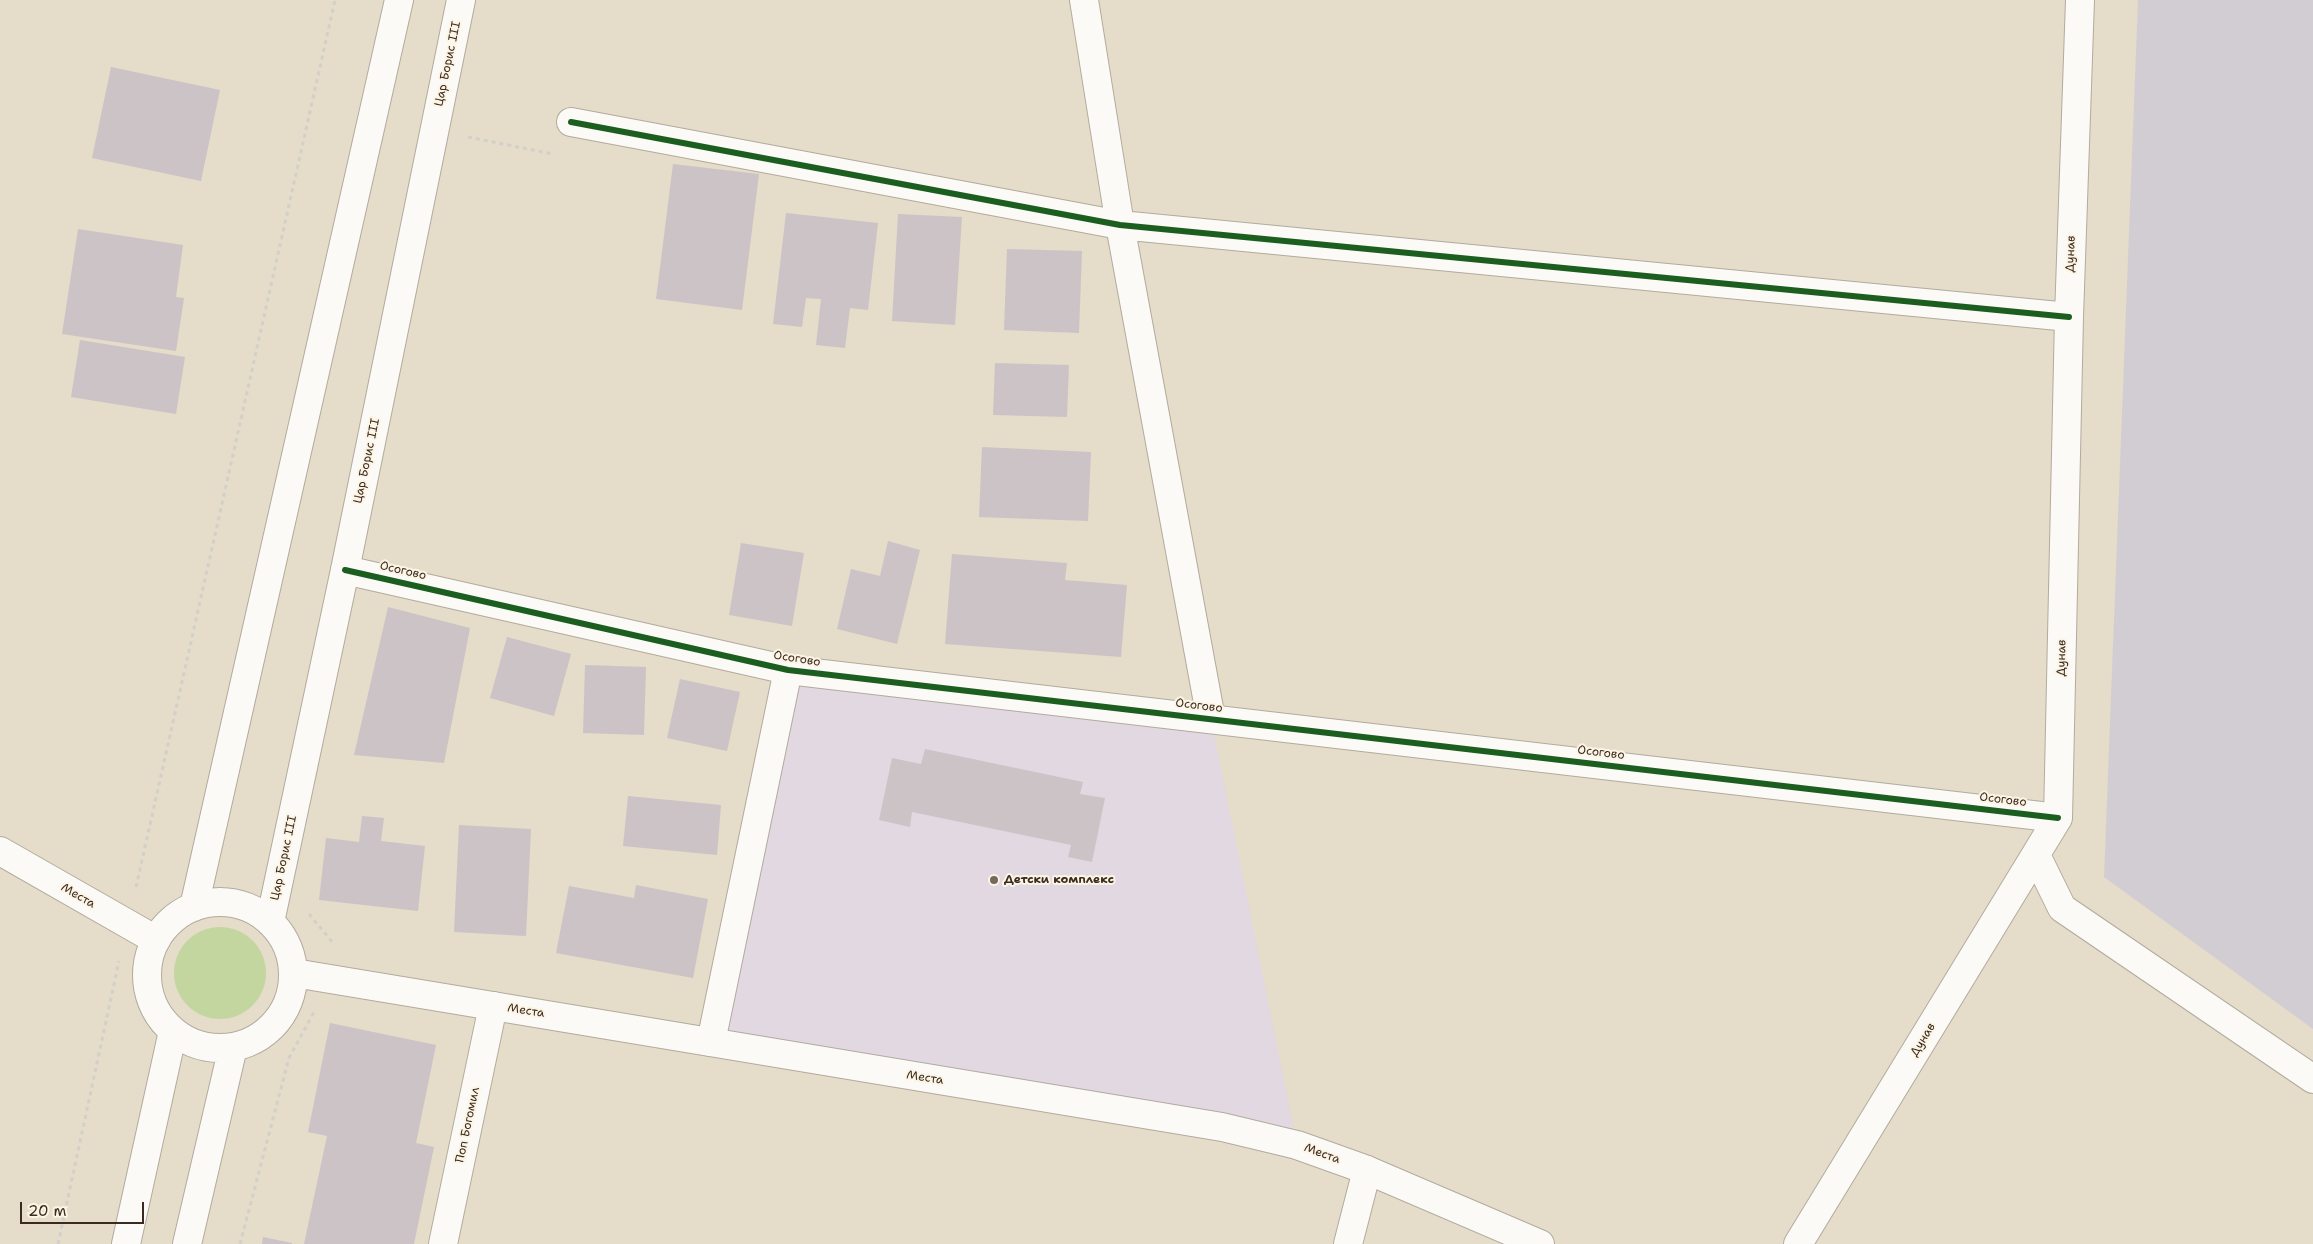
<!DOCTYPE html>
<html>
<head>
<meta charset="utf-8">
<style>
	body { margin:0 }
	#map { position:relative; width:2313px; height:1244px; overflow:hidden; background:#e5dcc9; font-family:"Shantell Sans",sans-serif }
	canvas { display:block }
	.scale { position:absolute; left:20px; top:1202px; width:124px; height:22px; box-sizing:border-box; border:2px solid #3b2a1e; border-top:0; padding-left:6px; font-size:15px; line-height:18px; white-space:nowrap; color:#3b2a1e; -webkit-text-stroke:4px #fcf5e5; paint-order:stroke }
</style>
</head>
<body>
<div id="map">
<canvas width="2313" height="1244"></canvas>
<div class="scale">20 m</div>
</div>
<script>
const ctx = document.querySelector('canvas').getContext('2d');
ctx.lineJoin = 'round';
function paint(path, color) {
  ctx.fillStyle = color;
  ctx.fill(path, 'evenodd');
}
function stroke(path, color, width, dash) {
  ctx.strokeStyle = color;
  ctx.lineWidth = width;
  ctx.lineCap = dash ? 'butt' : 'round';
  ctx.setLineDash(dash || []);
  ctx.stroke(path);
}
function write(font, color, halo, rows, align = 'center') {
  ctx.font = font + ' "Shantell Sans",sans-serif';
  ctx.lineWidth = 4;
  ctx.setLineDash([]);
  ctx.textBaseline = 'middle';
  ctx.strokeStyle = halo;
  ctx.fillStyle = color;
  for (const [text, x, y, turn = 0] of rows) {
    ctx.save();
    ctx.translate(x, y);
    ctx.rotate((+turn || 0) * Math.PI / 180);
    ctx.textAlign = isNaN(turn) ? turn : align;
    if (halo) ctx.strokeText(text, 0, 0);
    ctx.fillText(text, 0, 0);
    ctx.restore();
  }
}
paint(new Path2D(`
	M 788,670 L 1211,719 L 1297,1145 L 711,1042 Z`), '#e2d8e1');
paint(new Path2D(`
	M 2138,0 L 2313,0 L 2313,1029 L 2104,877 Z`), '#d2cdd3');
paint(new Path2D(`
	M174 973a46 46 0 1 1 92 0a46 46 0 1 1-92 0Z`), '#c4d69f');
paint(new Path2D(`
	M 111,67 L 220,90 L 201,181 L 92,158 Z
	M 673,164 L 759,174 L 742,310 L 656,299 Z
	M 786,213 L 878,223 L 868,310 L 850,308 L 845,348 L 816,345 L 821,299 L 806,298 L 802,327 L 773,324 Z
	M 898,214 L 962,217 L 955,325 L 892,321 Z
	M 78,229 L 183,245 L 176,297 L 184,298 L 176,351 L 62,334 Z
	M 1007,249 L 1082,251 L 1079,333 L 1004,330 Z
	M 80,340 L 185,357 L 176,414 L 71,397 Z
	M 995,363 L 1069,365 L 1067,417 L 993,415 Z
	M 982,447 L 1091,452 L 1088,521 L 979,517 Z
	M 888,541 L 920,550 L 897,644 L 837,629 L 851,569 L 880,576 Z
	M 741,543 L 804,553 L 792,626 L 729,615 Z
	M 952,554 L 1067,563 L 1065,580 L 1127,585 L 1121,657 L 945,644 Z
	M 388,607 L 470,628 L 444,763 L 354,755 Z
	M 507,637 L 571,654 L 554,716 L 490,698 Z
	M 585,665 L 646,667 L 644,735 L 583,733 Z
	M 680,679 L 740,692 L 727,751 L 667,738 Z
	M 925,749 L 1083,782 L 1080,794 L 1105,798 L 1092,862 L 1068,857 L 1071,845 L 912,812 L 910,827 L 879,820 L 892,758 L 921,764 Z
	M 628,796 L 721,805 L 717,855 L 623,846 Z
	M 362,816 L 384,818 L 381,841 L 425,846 L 418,911 L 319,900 L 326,838 L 359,842 Z
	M 459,825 L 531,829 L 526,936 L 454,932 Z
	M 636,885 L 708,899 L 693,978 L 556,953 L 569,886 L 634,898 Z
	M 330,1023 L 436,1045 L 416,1143 L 434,1147 L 414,1244 L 304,1244 L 327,1136 L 308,1132 Z
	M 263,1237 L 292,1243 L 292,1244 L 262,1244 Z`), '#ccc3c7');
const minor = new Path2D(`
	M 1084,0 L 1120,225 L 1211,719
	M 571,122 L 1120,225 L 2069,317
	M 345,570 L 788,670 L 2058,818
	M 2036,855 L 2062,908 L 2313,1079
	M 711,1042 L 788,670
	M 443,1244 L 493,1006
	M 1348,1244 L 1367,1170
	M 1798,1244 L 2058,818 L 2069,317 L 2080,0`);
const tertiary = new Path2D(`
	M 0,851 L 156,940`);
const secondary = new Path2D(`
	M147 975a73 73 0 1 1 146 0a73 73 0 1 1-146 0Z
	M 194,907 L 399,0
	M 270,922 L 345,570 L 461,0
	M 294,973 L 1222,1127 L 1297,1145 L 1367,1170 L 1540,1244
	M 126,1244 L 173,1031
	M 187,1244 L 233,1047`);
stroke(minor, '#b2ab9e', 30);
stroke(tertiary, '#b2ab9e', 30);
stroke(secondary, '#b2ab9e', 30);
stroke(new Path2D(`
	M 468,137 L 553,154
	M 136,887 L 335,0
	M 309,914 L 333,943
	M 58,1244 L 119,961
	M 240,1244 L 289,1058 L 314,1012`), '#d3cfca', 3, [4, 4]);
stroke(minor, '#fbfaf7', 28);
stroke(tertiary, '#fbfaf7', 28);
stroke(secondary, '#fbfaf7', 28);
stroke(new Path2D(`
	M 571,122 L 1120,225 L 2069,317
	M 345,570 L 788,670 L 2058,818`), '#1b5e20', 6);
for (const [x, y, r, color] of [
	[994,880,5,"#76685a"]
]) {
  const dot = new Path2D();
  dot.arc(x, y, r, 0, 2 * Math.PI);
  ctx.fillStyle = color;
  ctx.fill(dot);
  stroke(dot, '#fcf5e5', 2);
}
write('12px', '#3b2a1e', '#fcf5e5', [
	["Цар Борис III",448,64,-78],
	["Дунав",2071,254,-88],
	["Цар Борис III",367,461,-78],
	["Осогово",403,571,13],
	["Дунав",2062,658,-89],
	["Осогово",797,659,9],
	["Осогово",1199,706,7],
	["Осогово",1601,753,7],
	["Осогово",2003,800,7],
	["Цар Борис III",284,858,-78],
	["Места",78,896,30],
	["Места",526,1011,9],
	["Дунав",1923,1040,-59],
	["Места",925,1078,9],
	["Поп Богомил",468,1125,-78],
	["Места",1322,1154,20]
]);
write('bold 12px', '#3b2a1e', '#fcf5e5', [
	["Детски комплекс",1004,880]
], 'left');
</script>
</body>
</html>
